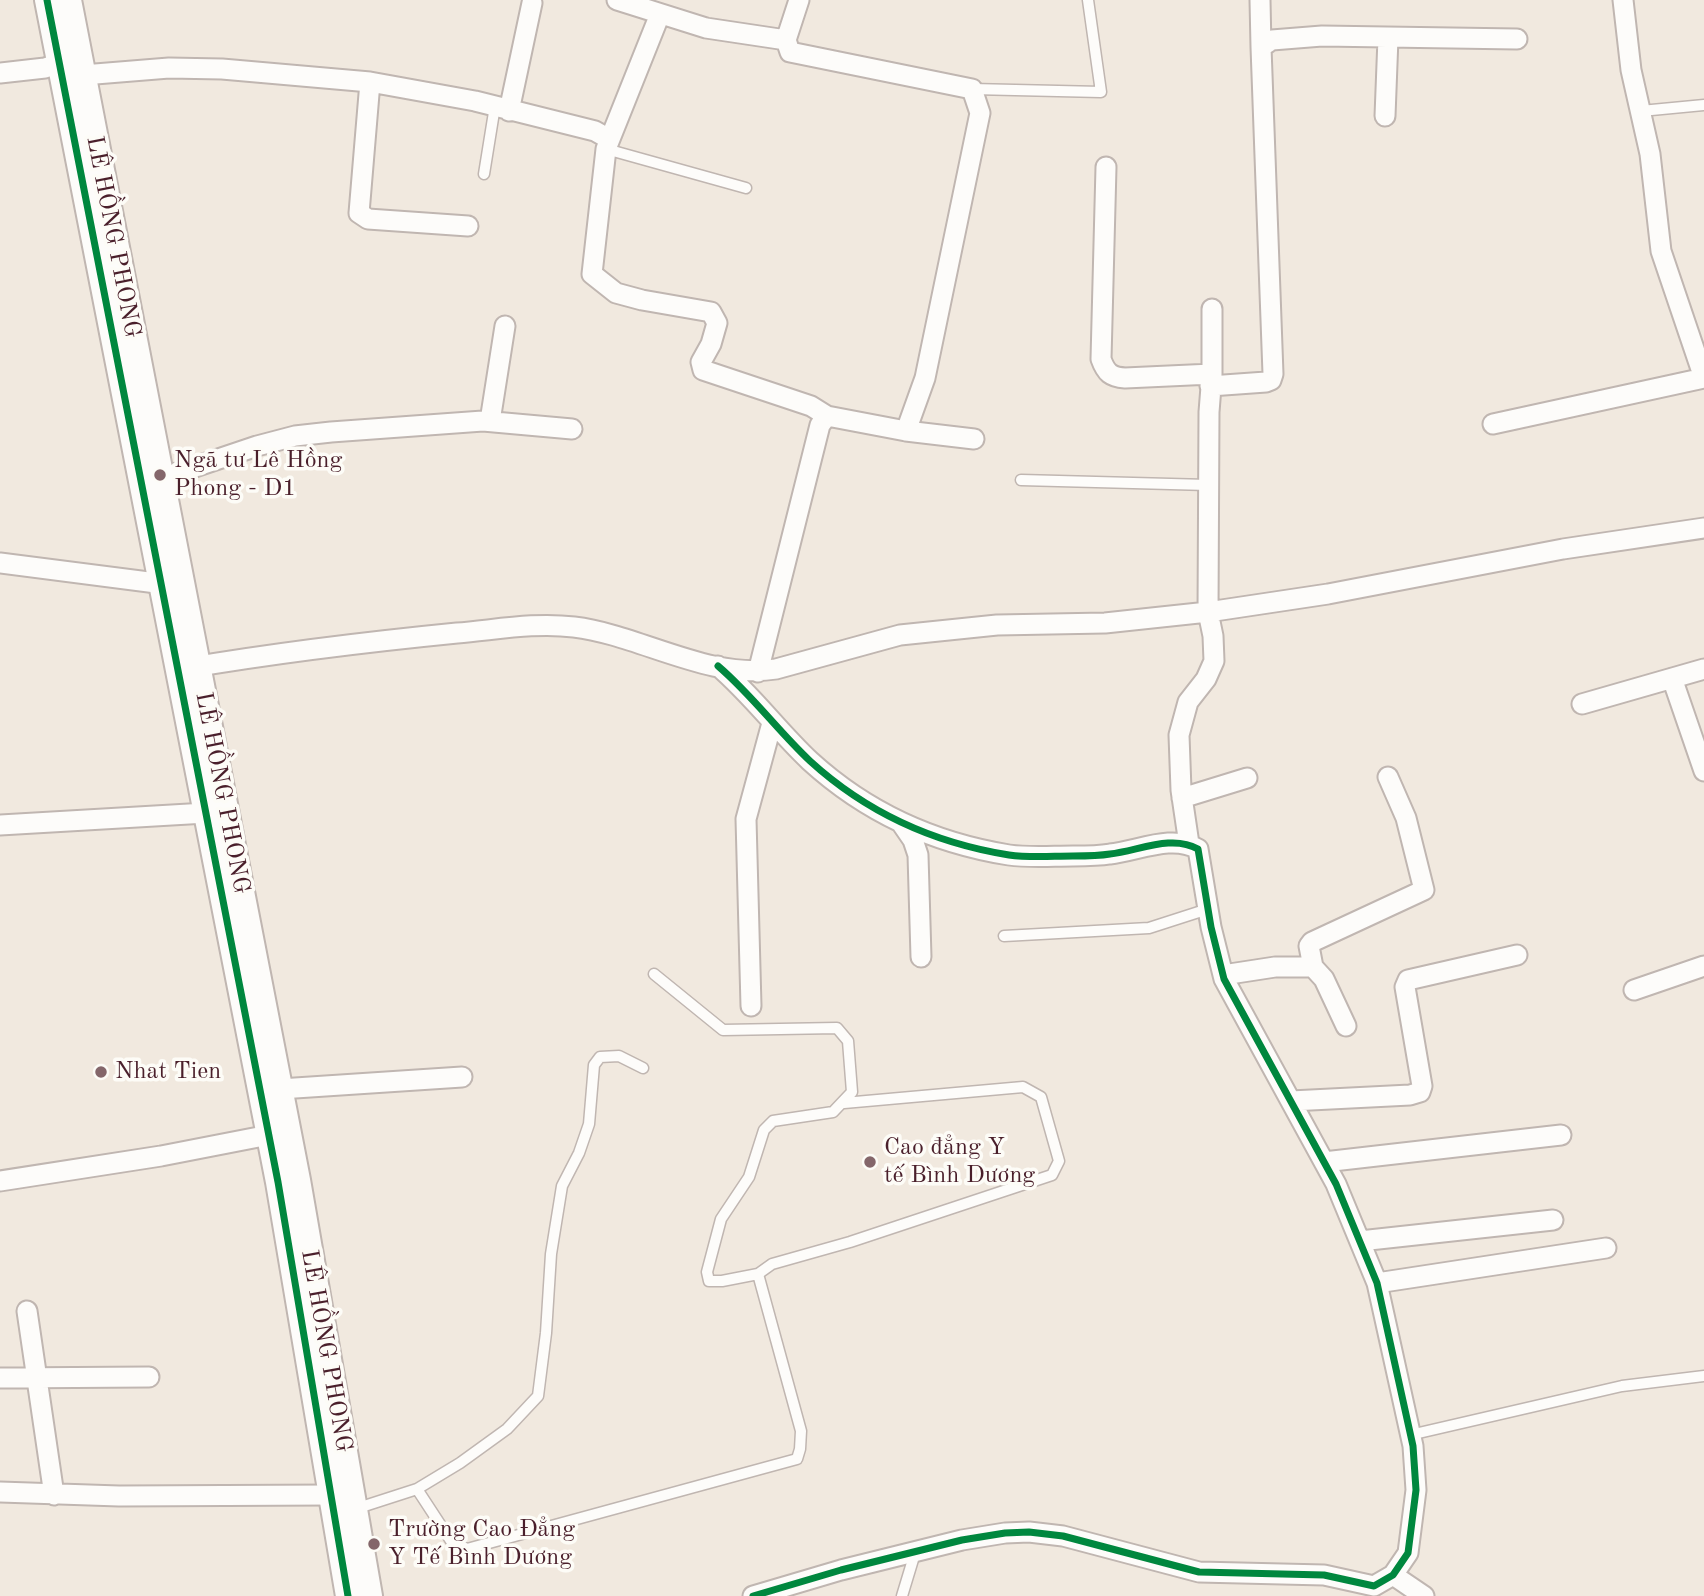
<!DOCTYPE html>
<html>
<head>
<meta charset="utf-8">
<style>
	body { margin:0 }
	canvas { display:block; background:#f1e9df }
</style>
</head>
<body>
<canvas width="1704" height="1596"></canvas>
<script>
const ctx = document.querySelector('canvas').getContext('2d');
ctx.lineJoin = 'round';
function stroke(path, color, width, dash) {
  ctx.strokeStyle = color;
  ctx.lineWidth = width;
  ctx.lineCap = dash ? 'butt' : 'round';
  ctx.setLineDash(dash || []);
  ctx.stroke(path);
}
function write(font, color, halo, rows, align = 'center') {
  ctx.font = font + ' "Old Standard TT",serif';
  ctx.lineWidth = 7;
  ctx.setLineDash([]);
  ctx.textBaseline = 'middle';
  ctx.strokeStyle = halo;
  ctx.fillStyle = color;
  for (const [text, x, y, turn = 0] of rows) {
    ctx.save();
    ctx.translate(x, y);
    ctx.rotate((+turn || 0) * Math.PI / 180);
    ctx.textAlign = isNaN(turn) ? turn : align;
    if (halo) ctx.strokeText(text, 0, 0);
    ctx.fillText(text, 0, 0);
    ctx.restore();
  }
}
const service = new Path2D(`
	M 972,89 L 1101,92 L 1088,0
	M 1641,111 L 1704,105
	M 606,149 L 746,188
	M 484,174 L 495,106
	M 1021,480 L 1208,485
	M 1004,936 L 1149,928 L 1208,909
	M 654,974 L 723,1030 L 837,1028 L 848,1041 L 852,1092 L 833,1112 L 773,1121 L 764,1130 L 749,1177 L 721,1219 L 707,1272 L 709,1281 L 722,1281 L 758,1274
	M 1410,1435 L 1622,1386 L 1704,1376
	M 417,1489 L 451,1541 L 467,1549 L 797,1459 L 800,1449 L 801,1431 L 758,1274 L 772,1264 L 850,1242 L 1052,1175 L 1059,1161 L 1041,1097 L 1023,1087 L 844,1103
	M 355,1509 L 417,1489 L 460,1463 L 507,1429 L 538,1396 L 546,1333 L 551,1254 L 562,1186 L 579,1153 L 589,1124 L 594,1065 L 600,1057 L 619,1056 L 643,1068
	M 902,1596 L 915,1553`);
const minor = new Path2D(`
	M 617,0 L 706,28 L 786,40
	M 799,0 L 786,40 L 790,52 L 972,89 L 980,113 L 925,378 L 906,431
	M 1260,0 L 1261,47
	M 1623,0 L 1631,70 L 1650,154 L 1661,251 L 1704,378
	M 660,14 L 606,149 L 592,274 L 616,293 L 642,300 L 711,312 L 717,323 L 711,344 L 701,362 L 703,370 L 811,406 L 827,416
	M 0,73 L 45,68 L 60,63
	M 83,75 L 169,68 L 222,69 L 370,82 L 475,101 L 595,131 L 609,139
	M 370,82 L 359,213 L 368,219 L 468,226
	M 509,111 L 532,3
	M 1385,116 L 1388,38
	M 1106,167 L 1101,359 C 1106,373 1111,377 1125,378 L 1212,374 L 1209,412 L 1208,612 L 1213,636 L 1214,661 L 1206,679 L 1188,702 L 1179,735 L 1181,790 L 1189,844
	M 1212,309 L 1212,374
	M 1210,386 L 1266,382 L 1271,380 L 1273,374 L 1261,47 L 1272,40 L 1322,36 L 1517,39
	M 490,421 L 505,326
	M 1493,424 L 1704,378
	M 162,478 L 257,446 L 295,436 L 331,432 L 483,421 L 572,429
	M 0,563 L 172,585
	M 718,666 C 752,695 778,731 810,761 C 867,813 934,843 1009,855 C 1030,858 1052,856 1073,856 C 1085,856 1098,856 1110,854 C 1138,851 1172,834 1198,849 L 1211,927 L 1224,979 L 1336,1184 L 1377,1283 L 1413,1446 L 1416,1490 L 1408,1553 L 1393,1575 L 1374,1586 L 1324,1575 L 1199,1572 L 1063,1536 L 1029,1532 L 1005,1533 L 962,1540 L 841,1570 L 753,1596
	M 187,668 C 276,653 366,642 457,633 C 495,630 535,622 574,627 C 640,635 708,680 776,669 L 900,635 L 997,625 L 1105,623 L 1208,612 L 1328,594 L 1563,549 L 1704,528
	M 758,672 L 820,425 L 827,416 L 906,431 L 974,439
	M 1672,678 L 1704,771
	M 1582,704 L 1704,669
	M 1182,798 L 1247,778
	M 902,824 L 913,840 L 918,855 L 921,957
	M 0,825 L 206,813
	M 1313,967 L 1309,946 L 1312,942 L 1424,890 L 1406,818 L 1388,777
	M 1223,975 L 1275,967 L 1313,967 L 1324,979 L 1346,1026
	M 1634,990 L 1704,966
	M 751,1006 L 746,819 L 772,723
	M 280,1089 L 462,1077
	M 1291,1101 L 1410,1095 L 1420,1092 L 1422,1086 L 1405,987 L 1408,980 L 1517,955
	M 1324,1162 L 1561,1135
	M 0,1181 L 161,1156 L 269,1135
	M 1360,1241 L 1553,1220
	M 1377,1283 L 1606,1248
	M 27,1311 L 54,1495
	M 0,1378 L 149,1377
	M 0,1492 L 119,1496 L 331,1495
	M 1393,1575 L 1424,1596`);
const tertiary = new Path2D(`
	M 47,0 L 278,1182 L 348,1596
	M 69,0 L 298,1180 L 370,1596`);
stroke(service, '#c0b6b1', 13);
stroke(minor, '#c0b6b1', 23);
stroke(tertiary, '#c0b6b1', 28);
stroke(service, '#fdfcfa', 10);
stroke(minor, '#fdfcfa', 19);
stroke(tertiary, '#fdfcfa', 24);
stroke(new Path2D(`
	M 47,0 L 278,1182 L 348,1596
	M 718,666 C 752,695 778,731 810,761 C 867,813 934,843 1009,855 C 1030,858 1052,856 1073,856 C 1085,856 1098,856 1110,854 C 1138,851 1172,834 1198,849 L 1211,927 L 1224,979 L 1336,1184 L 1377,1283 L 1413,1446 L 1416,1490 L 1408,1553 L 1393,1575 L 1374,1586 L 1324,1575 L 1199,1572 L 1063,1536 L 1029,1532 L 1005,1533 L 962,1540 L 841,1570 L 753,1596`), '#00873e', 7);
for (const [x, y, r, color] of [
	[160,475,7,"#84666a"],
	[101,1072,7,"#84666a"],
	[870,1162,7,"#84666a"],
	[374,1544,7,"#84666a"]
]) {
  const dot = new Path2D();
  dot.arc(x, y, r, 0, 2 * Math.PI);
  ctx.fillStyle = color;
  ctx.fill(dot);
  stroke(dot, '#fdfcf7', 2.5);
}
write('24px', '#4a1f2b', '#fdfcf7', [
	["LÊ HỒNG PHONG",113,237,79],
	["LÊ HỒNG PHONG",222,793,79],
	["LÊ HỒNG PHONG",326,1351,80]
]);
write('24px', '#4a1f2b', '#fdfcf7', [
	["Ngã tư Lê Hồng",174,461],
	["Phong - D1",174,489],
	["Nhat Tien",115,1072],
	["Cao đẳng Y",884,1148],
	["tế Bình Dương",884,1176],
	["Trường Cao Đẳng",388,1530],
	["Y Tế Bình Dương",388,1558]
], 'left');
</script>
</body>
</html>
